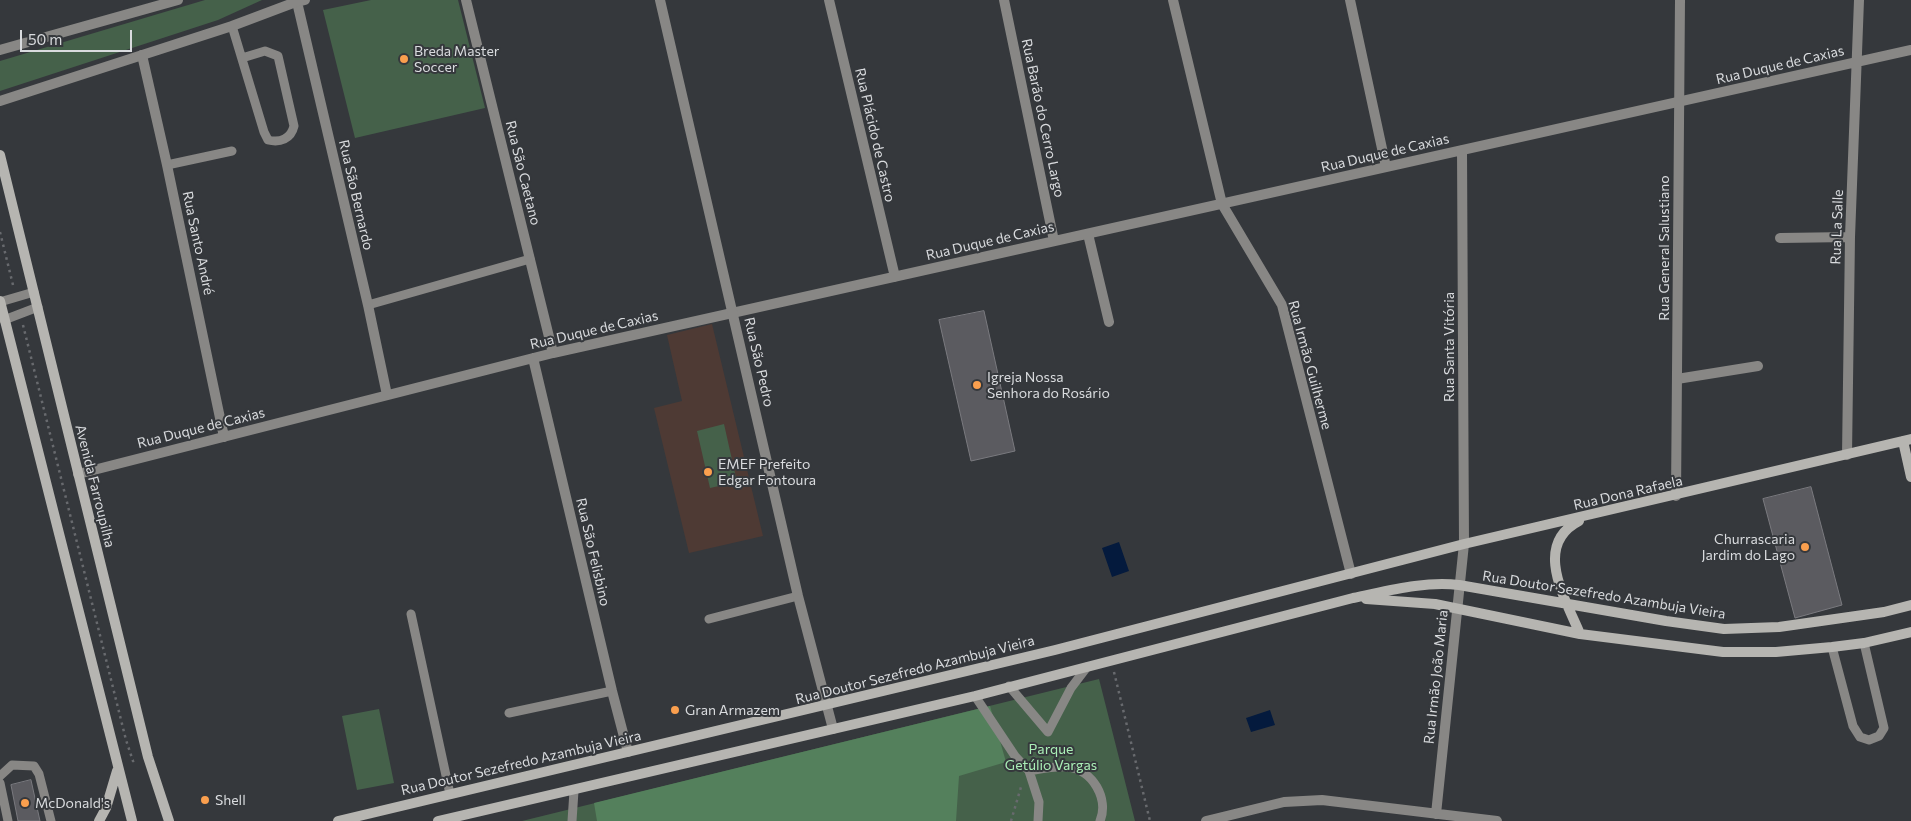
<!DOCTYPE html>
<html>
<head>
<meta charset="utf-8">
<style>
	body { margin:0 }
	#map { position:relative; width:1911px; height:821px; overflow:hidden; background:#35383c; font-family:Commissioner,sans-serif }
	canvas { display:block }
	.scale { position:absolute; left:20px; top:30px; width:112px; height:22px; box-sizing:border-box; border:2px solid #d9dbde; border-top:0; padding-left:6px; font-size:15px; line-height:18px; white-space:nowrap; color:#d9dbde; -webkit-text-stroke:4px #35383c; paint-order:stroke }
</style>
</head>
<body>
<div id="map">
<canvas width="1911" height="821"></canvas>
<div class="scale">50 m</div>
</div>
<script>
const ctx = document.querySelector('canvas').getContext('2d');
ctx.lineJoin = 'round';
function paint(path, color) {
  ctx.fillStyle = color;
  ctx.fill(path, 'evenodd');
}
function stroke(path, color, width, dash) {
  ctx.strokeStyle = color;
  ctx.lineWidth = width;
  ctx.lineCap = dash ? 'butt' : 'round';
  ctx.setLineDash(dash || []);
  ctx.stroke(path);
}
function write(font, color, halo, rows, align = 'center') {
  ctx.font = font + ' Commissioner,sans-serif';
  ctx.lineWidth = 4;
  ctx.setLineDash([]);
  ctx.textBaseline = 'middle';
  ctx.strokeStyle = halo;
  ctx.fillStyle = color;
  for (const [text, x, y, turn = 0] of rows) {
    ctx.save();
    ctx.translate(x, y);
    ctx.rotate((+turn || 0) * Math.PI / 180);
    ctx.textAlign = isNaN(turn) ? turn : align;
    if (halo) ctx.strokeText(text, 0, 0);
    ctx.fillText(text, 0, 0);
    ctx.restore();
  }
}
paint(new Path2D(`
	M 712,324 L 763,536 L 689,553 L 654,408 L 682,401 L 667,335 Z`), '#4e3a34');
paint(new Path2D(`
	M 205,0 L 262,0 L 218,20 L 0,91 L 0,61 Z
	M 371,0 L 458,0 L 485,108 L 355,138 L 323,10 Z
	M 724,424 L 737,482 L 710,488 L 697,431 Z
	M 1099,679 L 1135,821 L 522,821 Z
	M 379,709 L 394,783 L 357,790 L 342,716 Z`), '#45614a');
paint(new Path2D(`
	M 990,706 L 1006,762 L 959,776 L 956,821 L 597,821 L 594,803 Z`), '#54805c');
paint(new Path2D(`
	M 1119,542 L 1129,571 L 1112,577 L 1102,548 Z
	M 1270,710 L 1275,725 L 1251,732 L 1246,718 Z`), '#041a3d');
const building = new Path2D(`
	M 984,311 L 1015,451 L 971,461 L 939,320 Z
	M 1811,487 L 1842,605 L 1795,618 L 1763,499 Z
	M 31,780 L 40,821 L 18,821 L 11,785 Z`);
paint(building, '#5b5b60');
stroke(building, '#7a7a7f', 1);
stroke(new Path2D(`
	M 0,232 L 13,285
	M 23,325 L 126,740 L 133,761 L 137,760
	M 1114,672 L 1150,821
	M 1034,759 L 1043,742
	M 1011,821 L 1021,787`), '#686a6e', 2.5, [2.5, 4]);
stroke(new Path2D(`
	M 232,26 L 264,132 L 268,140 C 280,143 291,139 294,126 L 278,56 L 265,51 L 242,58
	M 167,165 L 232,151
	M 0,302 L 34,292
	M 368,305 L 530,259
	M 4,320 L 38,307
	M 411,614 L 450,794
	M 709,619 L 798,596
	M 1832,647 L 1853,726 L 1860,737 L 1869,740 L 1879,736 L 1884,728 L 1864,643
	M 1009,686 L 1048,732 L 1071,688 L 1087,667
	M 975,696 L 1015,756 L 1029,771 L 1039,802 L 1038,821
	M 509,713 L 612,691
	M 1029,771 C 1041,769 1055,766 1068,767 C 1093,770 1109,799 1100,821
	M 0,776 L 12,765 L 34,766 L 39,774 L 51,821
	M 0,783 L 8,821
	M 572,821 L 574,791`), '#888785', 9);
stroke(new Path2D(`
	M 305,0 L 297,2 L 368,305 L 387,395
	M 466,0 L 553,353
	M 829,0 L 895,277
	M 1004,0 L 1054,241
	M 1173,0 L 1222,204 L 1282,305 L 1351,574
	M 1350,0 L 1386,167
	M 142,55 L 167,165 L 224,437
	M 1088,234 L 1109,322
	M 1780,238 L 1850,237
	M 533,358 L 612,691 L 628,752
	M 1677,379 L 1758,366
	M 1847,455 L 1850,237 L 1859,0
	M 78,474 L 553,353 L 1911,50
	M 1436,814 L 1464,544 L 1462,150
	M 1206,821 L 1284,802 L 1322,800 L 1497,821`), '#888785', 10);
stroke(new Path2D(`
	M 660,0 L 798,596 L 833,729
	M 0,50 L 178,0
	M 0,101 L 232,26 L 301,0
	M 1676,496 L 1680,0`), '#888785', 10);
stroke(new Path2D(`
	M 0,155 L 148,757 L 169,821
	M 0,301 L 132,821
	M 1903,441 L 1911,477
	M 1579,521 C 1532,545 1566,600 1580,634
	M 1366,599 L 1435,604 L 1580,634 L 1723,652 L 1776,652 L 1832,647 L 1864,643 L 1911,632
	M 99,821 L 106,808 L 117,771
	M 338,821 L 1055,650 L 1464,544 L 1911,439
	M 438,821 L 975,696 L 1353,598 C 1388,591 1423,581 1459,585 L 1666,621 L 1724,629 L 1779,627 L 1884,612 L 1911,605`), '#b6b5b1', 10);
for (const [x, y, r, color] of [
	[404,59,5,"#fa9f4e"],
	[977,385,5,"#fa9f4e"],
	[708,472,5,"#fa9f4e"],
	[1805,547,5,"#fa9f4e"],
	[675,710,5,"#fa9f4e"],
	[205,800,5,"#fa9f4e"],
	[25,803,5,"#fa9f4e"]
]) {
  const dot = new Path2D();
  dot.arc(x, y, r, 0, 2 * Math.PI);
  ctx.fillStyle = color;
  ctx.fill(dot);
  stroke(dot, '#35383c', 2);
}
write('14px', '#d9dbde', '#35383c', [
	["Breda Master",414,51],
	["Soccer",414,67],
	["Igreja Nossa",987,377],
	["Senhora do Rosário",987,393],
	["EMEF Prefeito",718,464],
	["Edgar Fontoura",718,480],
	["Churrascaria",1795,539,"right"],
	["Jardim do Lago",1795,555,"right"],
	["Gran Armazem",685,710],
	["Shell",215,800],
	["McDonald's",35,803]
], 'left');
write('14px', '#d9dbde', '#35383c', [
	["Rua Duque de Caxias",1780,65,-13],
	["Rua Barão do Cerro Largo",1043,118,78],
	["Rua Plácido de Castro",875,135,77],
	["Rua Duque de Caxias",1385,153,-13],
	["Rua São Caetano",523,173,76],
	["Rua São Bernardo",356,195,77],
	["Rua La Salle",1837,227,-88],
	["Rua Duque de Caxias",990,241,-13],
	["Rua Santo André",198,243,78],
	["Rua General Salustiano",1664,248,-90],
	["Rua Duque de Caxias",594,330,-13],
	["Rua Santa Vitória",1449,347,-90],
	["Rua São Pedro",759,362,77],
	["Rua Irmão Guilherme",1310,365,75],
	["Rua Duque de Caxias",201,428,-14],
	["Avenida Farroupilha",95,486,76],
	["Rua Dona Rafaela",1628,493,-13],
	["Rua São Felisbino",593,552,77],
	["Rua Doutor Sezefredo Azambuja Vieira",1604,595,9],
	["Rua Doutor Sezefredo Azambuja Vieira",915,670,-14],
	["Rua Irmão João Maria",1436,677,-84],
	["Rua Doutor Sezefredo Azambuja Vieira",521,763,-13]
]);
write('14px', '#aaeeb6', '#35383c', [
	["Parque",1051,749],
	["Getúlio Vargas",1051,765]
]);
</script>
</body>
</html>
